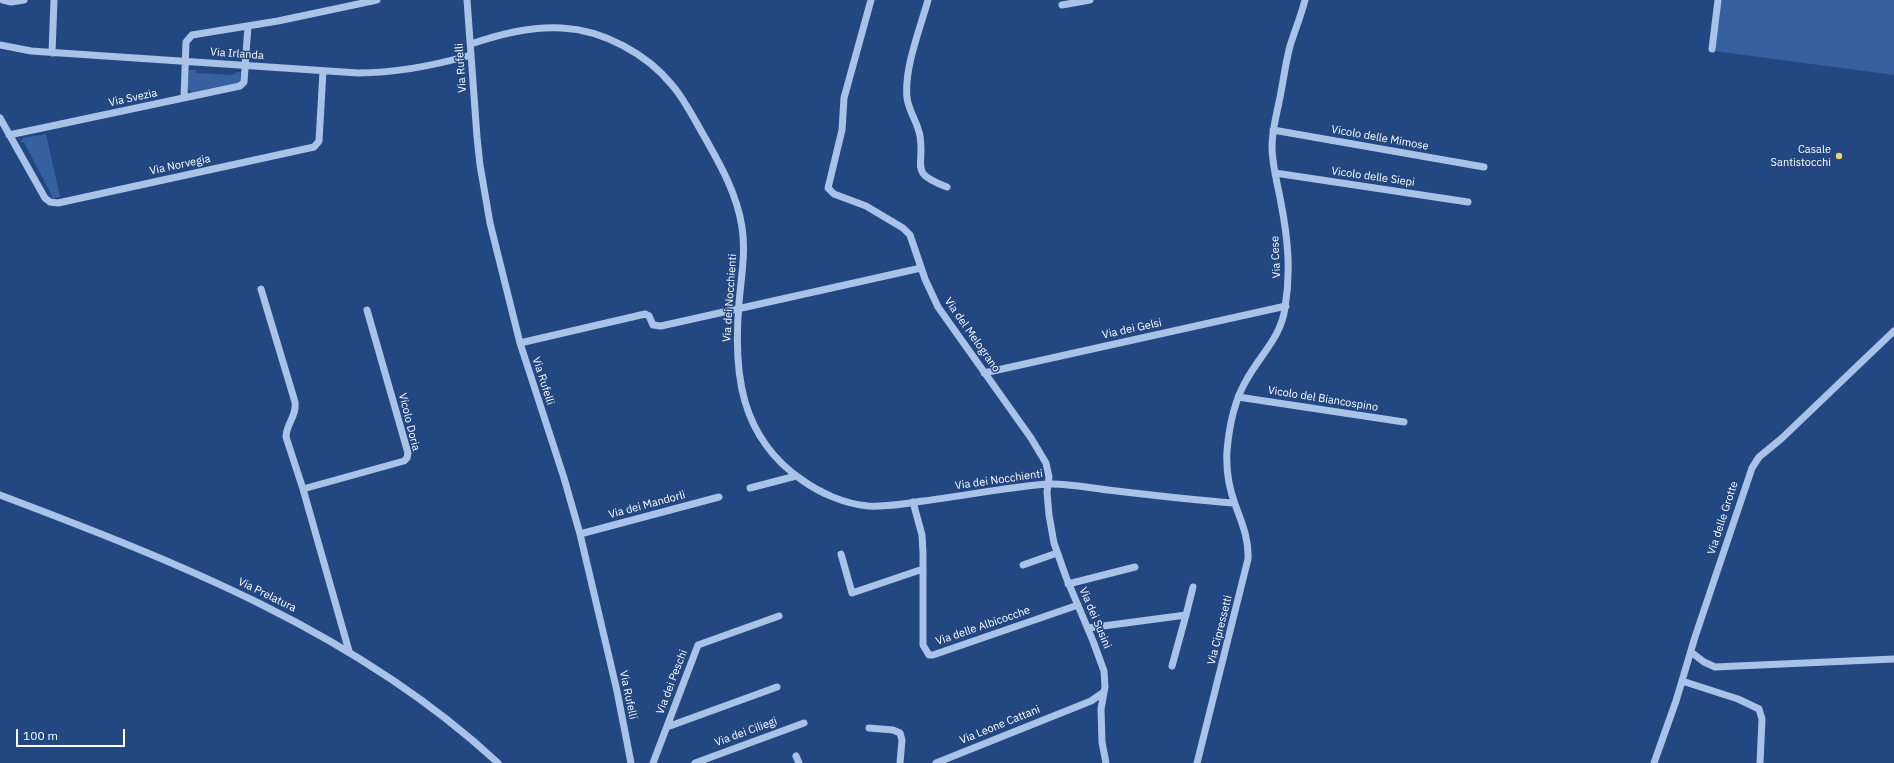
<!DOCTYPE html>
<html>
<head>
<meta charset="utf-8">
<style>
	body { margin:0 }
	#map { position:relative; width:1894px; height:763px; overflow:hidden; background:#224781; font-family:"IBM Plex Sans",sans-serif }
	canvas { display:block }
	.scale { position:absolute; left:16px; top:729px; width:109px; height:18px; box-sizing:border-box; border:2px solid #fff; border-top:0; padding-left:5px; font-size:12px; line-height:14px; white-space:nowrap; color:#fff; -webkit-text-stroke:3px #224781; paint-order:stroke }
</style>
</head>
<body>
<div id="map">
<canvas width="1894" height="763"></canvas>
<div class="scale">100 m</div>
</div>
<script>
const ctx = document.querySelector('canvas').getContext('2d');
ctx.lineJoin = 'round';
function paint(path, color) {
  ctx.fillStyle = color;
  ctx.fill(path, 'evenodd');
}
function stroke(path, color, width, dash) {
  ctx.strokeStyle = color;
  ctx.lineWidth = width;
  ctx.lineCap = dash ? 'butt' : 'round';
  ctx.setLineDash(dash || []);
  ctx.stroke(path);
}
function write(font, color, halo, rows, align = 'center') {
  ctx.font = font + ' "IBM Plex Sans",sans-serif';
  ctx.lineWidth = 3;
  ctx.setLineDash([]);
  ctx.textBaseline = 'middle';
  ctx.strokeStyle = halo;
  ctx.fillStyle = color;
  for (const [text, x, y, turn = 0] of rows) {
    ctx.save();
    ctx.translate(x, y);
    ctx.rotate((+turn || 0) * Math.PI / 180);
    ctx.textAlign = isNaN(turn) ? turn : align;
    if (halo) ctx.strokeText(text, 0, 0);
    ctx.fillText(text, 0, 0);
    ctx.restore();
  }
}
paint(new Path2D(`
	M 1721,0 L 1894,0 L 1894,75 L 1714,51 Z
	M 188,70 L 196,70 L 196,73 L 233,75 L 237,72 L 241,72 L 240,80 L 238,83 L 192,92 L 188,90 Z
	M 46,134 L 60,197 L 53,198 L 24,142 L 20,143 L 23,138 Z`), '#36609f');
stroke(new Path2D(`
	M 3,0 L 11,2 L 24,0
	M 467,0 L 477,137 L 480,165 L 490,223 L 520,343 L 564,478 L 580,534 L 617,691 L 631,763
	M 871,0 L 844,98 L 842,130 L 828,188 L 834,194 L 866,206 L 903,228 L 910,235 L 925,279 L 938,307 L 1031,438 L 1046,463 L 1049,477 L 1047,492 L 1049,515 L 1054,543 L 1066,577 L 1093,641 L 1104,671 L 1105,687 L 1101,709 L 1102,742 L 1106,763
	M 928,0 C 920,29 904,68 907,98 C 909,112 918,123 920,136 C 925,168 908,172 947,187
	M 1062,5 L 1090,0
	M 471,44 C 500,34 531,26 562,28 C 603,30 647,54 672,85 C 685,100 694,119 704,136 C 720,164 737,194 742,227 C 746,253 741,278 739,303 C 733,373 740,437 802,480 C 820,493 845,504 868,506 C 886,507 905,504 923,501 C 963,496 1008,487 1048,484 C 1068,483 1089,488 1108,490 C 1150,495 1192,500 1234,503
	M 0,45 L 31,51 L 358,73 C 396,73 436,65 471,55
	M 1712,49 L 1718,0
	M 52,53 L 54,0
	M 184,98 L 186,42 L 192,35 L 278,21 L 377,0
	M 0,118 L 45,198 L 50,202 L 58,203 L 314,147 L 319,141 L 323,71
	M 1273,130 L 1484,167
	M 9,135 L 240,86 L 244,82 L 248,26
	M 1275,173 L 1468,202
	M 261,289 L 295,402 C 297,416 286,424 286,437 L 303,489
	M 520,343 L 645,314 L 649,316 L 653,325 L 661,326 L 921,268
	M 984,373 L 1286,306
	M 1238,397 L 1404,422
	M 750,488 L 796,476
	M 0,495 C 177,562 357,632 498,763
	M 913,502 L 922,535 L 923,553 L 923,645 L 929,655 L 933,655 L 1078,605
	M 580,534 L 719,497
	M 841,554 L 852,593 L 923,569
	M 1023,565 L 1057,553
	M 1068,584 L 1135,567
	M 1186,615 L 1193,587
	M 1088,628 L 1186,615 L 1172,666
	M 349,651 L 303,489 L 404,461 L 407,458 L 408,453 L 367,310
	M 1691,652 L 1704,662 L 1715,667 L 1894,659
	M 1682,681 L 1738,699 L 1759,709 L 1762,719 L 1760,763
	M 667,727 L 777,687
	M 869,728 L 893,730 L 900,733 L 902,740 L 900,763
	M 796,756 L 799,763
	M 653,763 L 698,645 L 779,616
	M 695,763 L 804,723
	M 936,763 L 1091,701 L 1104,692
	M 1197,763 L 1248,559 C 1249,539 1242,523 1235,504 C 1229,488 1226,468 1227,451 C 1229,427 1235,399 1247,379 C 1261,354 1281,337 1285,308 C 1291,272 1288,239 1281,203 C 1278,185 1272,166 1272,147 C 1272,131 1276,117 1279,102 C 1283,84 1285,65 1290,46 C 1295,30 1301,16 1305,0
	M 1654,763 L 1676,701 L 1695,637 L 1752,468 L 1759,457 L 1781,439 L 1894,331`), '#a8c2e8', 7);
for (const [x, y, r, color] of [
	[1839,156,4,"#f4d26a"]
]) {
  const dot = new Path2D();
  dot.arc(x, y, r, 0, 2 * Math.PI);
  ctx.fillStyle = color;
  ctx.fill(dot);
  stroke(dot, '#224781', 1.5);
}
write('11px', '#fff', '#224781', [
	["Via Irlanda",237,54,4],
	["Via Rufelli",461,68,-94],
	["Via Svezia",133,98,-12],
	["Vicolo delle Mimose",1380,138,10],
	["Via Norvegia",180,165,-12],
	["Vicolo delle Siepi",1373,177,8],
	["Via Cese",1276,257,-93],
	["Via dei Nocchienti",730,298,-86],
	["Via dei Gelsi",1132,329,-12],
	["Via del Melograno",972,335,55],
	["Via Rufelli",543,381,72],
	["Vicolo del Biancospino",1323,399,9],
	["Vicolo Doria",409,422,76],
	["Via dei Nocchienti",999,480,-8],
	["Via dei Mandorli",647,505,-15],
	["Via delle Grotte",1723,518,-72],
	["Via Prelatura",267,595,26],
	["Via dei Susini",1095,618,67],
	["Via delle Albicocche",983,626,-19],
	["Via Cipressetti",1220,630,-76],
	["Via dei Peschi",672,682,-69],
	["Via Rufelli",628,695,78],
	["Via Leone Cattani",1000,725,-22],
	["Via dei Ciliegi",746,732,-20]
]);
write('11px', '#fff', '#224781', [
	["Casale",1831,150],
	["Santistocchi",1831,163]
], 'right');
</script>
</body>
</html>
